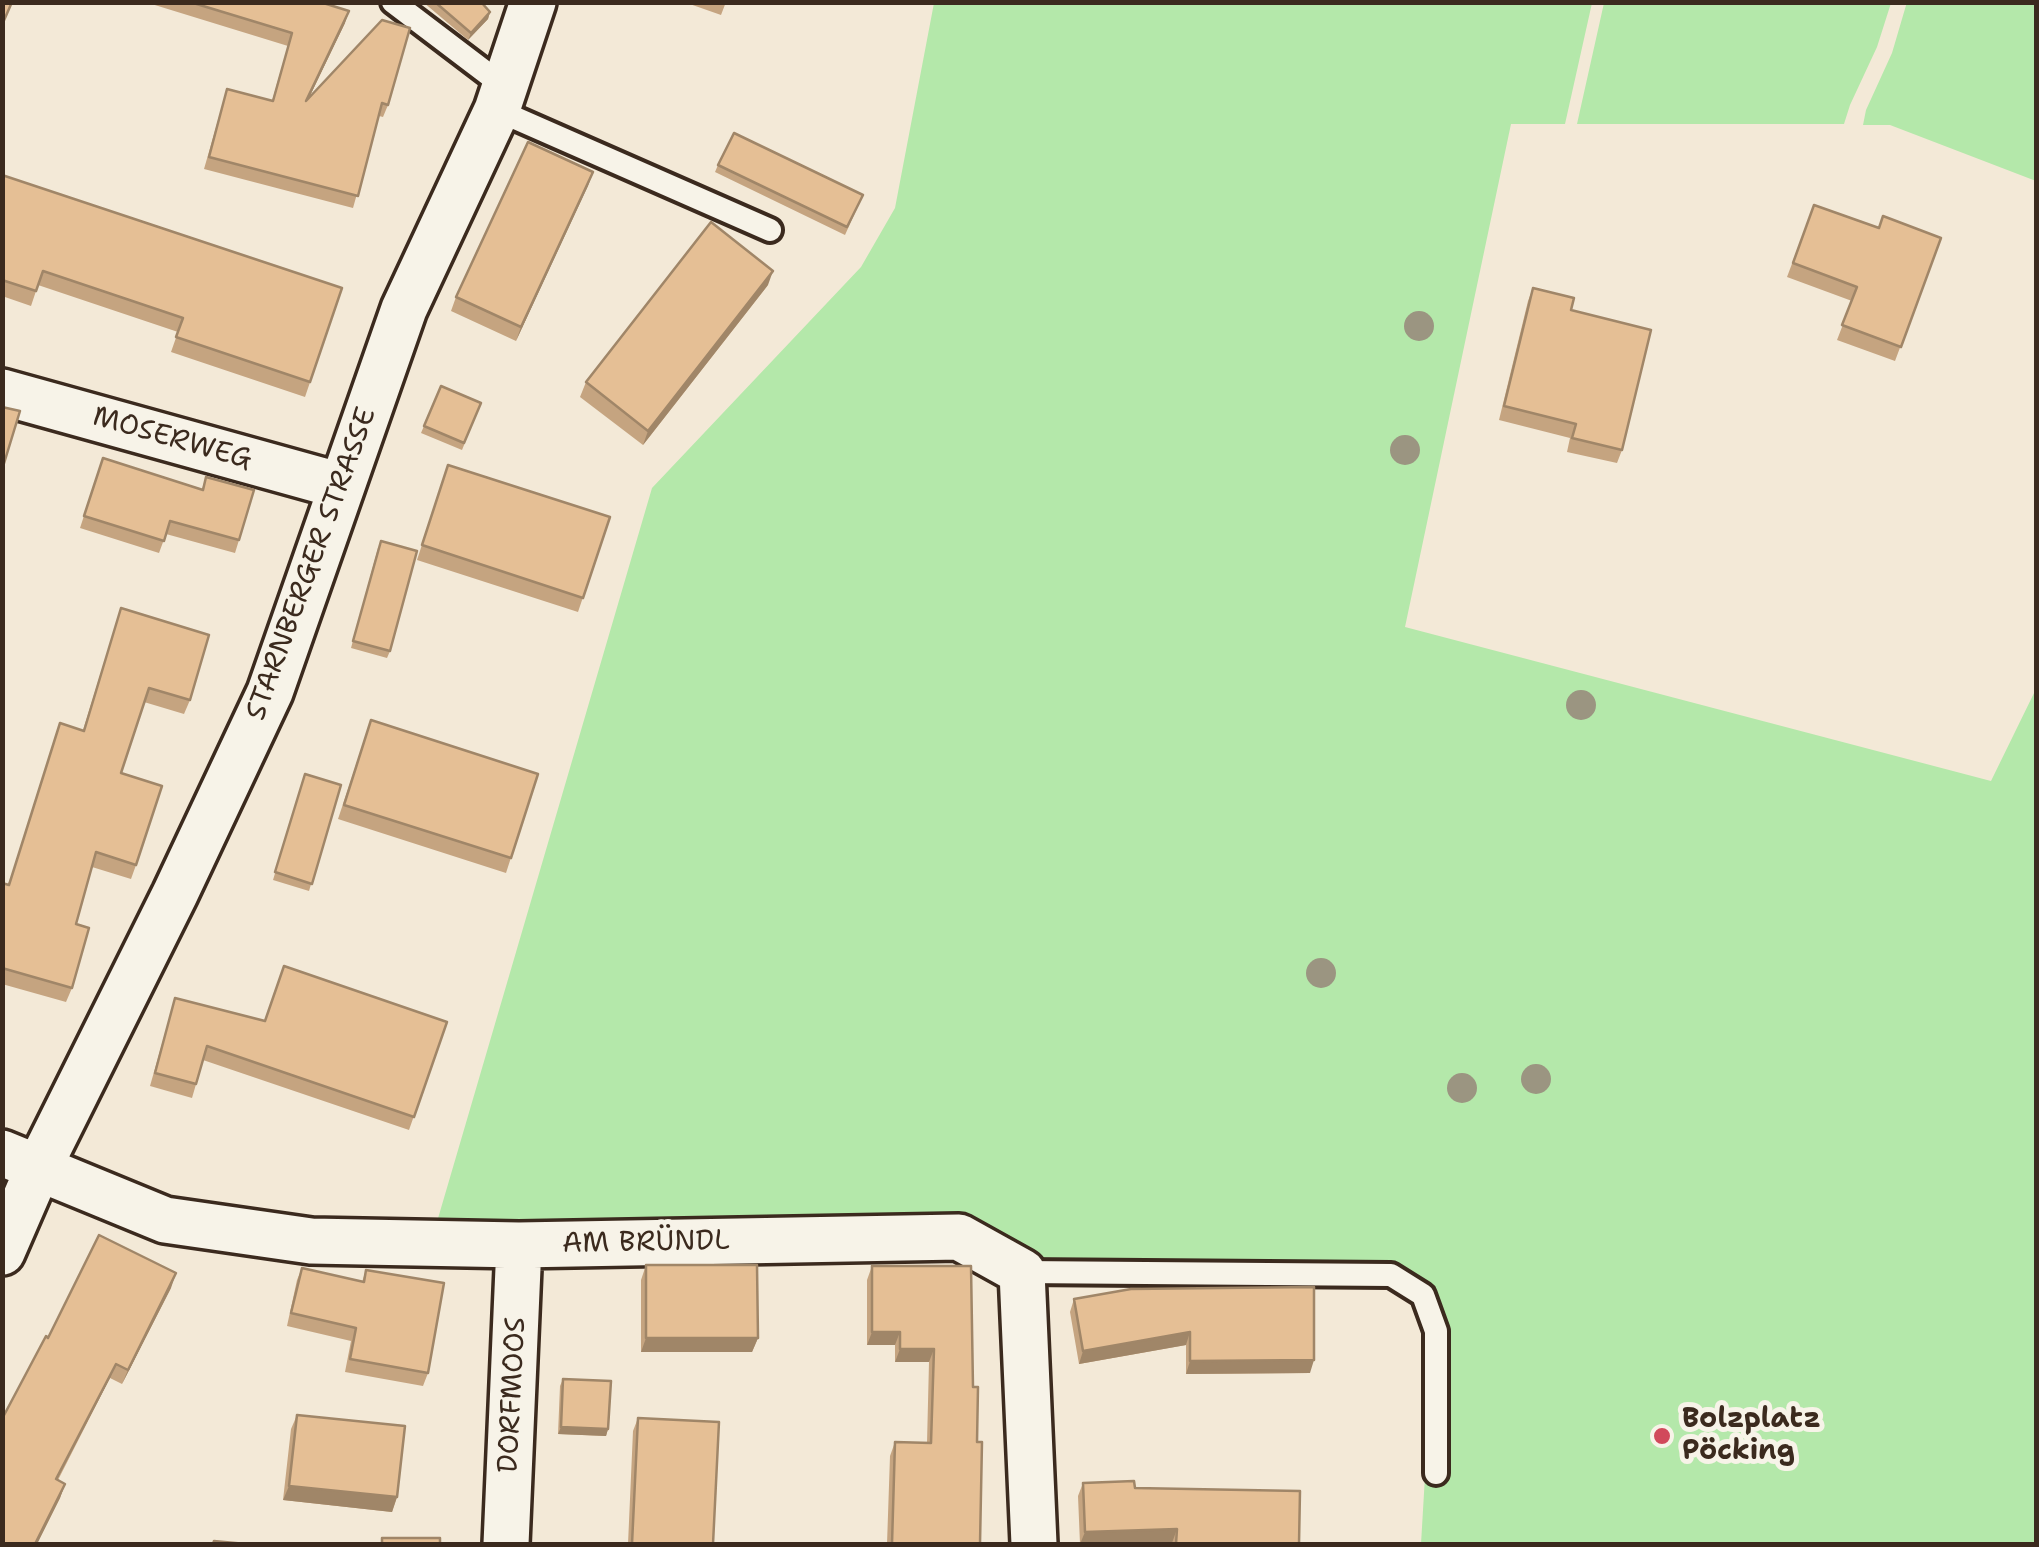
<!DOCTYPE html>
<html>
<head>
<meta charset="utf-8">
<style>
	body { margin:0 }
	#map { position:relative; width:2039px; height:1547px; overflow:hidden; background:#f3e9d7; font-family:"Shantell Sans",sans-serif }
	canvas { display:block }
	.frame { position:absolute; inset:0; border:5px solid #3b2a1e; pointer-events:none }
</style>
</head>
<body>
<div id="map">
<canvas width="2039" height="1547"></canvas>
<div class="frame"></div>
</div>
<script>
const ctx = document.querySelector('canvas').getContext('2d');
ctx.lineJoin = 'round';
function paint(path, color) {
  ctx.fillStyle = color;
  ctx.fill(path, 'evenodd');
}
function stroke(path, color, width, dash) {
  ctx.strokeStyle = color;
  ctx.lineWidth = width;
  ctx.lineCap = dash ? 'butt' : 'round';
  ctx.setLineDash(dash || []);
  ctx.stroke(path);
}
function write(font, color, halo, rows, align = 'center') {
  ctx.font = font + ' "Shantell Sans",sans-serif';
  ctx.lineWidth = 10;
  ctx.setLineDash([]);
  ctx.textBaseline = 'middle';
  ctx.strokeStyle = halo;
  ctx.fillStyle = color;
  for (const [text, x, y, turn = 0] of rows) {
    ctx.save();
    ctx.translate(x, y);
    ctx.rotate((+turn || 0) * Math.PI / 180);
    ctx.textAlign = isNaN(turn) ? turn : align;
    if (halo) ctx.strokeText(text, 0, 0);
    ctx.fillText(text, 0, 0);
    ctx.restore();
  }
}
paint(new Path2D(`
	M 1907,2 L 2036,3 L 2036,181 L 1890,125 L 1863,125 L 1866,110 L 1892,53 Z
	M 934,3 L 1592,3 L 1565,124 L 1511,124 L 1405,627 L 1991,781 L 2036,689 L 2036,1544 L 1421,1544 L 1425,1476 L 1443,1477 L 1429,1288 L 1028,1263 L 434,1232 L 652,488 L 861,267 L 895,208 Z
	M 1604,3 L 1604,2 L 1891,3 L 1877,47 L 1850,105 L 1844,124 L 1577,124 Z`), '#b4e8aa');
const lane = new Path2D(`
	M 393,2 L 505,87
	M 497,110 L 770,230
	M 1022,1272 L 1391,1275 L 1423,1295 L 1436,1331 L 1436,1473`);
const street = new Path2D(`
	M 2,392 L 341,486
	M 2,1153 L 165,1220 L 311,1241 L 519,1245 L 959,1237 L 1022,1272 L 1034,1544
	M 2,1252 L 38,1169 L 175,894 L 270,692 L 404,309 L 497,110 L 533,2
	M 506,1544 L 519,1245`);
stroke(lane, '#3b2a1e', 30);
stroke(street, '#3b2a1e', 52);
stroke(lane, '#f7f3e8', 22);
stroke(street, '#f7f3e8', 45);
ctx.fillStyle = '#9b9581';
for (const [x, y] of [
	[1419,326],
	[1405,450],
	[1581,705],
	[1321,973],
	[1536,1079],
	[1462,1088]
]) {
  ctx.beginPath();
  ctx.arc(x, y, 15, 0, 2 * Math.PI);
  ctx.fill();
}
paint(new Path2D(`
	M 145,2 L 320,2 L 345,23 L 309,98 L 382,20 L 388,105 L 383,117 L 379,116 L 353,208 L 204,169 L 227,89 L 272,101 L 288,46 Z
	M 423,2 L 481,2 L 490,12 L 488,19 L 468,40 Z
	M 684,2 L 726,2 L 721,15 Z
	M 718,165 L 863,195 L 845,235 L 715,172 Z
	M 593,172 L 516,341 L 451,311 L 456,297 Z
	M 2,175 L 342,288 L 305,397 L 171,352 L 178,332 L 38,285 L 31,306 L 2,296 Z
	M 1814,205 L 1879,228 L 1941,238 L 1895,361 L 1837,340 L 1852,301 L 1787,277 Z
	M 768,285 L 643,445 L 580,397 L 586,382 Z
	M 1533,288 L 1571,310 L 1622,450 L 1617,463 L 1567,452 L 1570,438 L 1499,420 L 1528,301 Z
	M 441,386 L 481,403 L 462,450 L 421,433 Z
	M 103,458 L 202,489 L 206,477 L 239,540 L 235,553 L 166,534 L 159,553 L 80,528 Z
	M 448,465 L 610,517 L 578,612 L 417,560 Z
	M 378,548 L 390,651 L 387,658 L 351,648 Z
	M 121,608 L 190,700 L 184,714 L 144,702 L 121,773 L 136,865 L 131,879 L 92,867 L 76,924 L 72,988 L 66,1002 L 2,984 L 2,883 L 8,884 L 83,730 Z
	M 371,720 L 538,774 L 506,873 L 338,819 Z
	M 305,774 L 341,785 L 309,891 L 273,880 Z
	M 175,998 L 265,1021 L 447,1022 L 409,1130 L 203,1060 L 192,1098 L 150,1086 Z
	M 646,1265 L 758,1338 L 752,1352 L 641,1352 L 641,1280 Z
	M 872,1266 L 973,1387 L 977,1442 L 980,1544 L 887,1544 L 890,1456 L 895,1442 L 927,1443 L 929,1362 L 895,1362 L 895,1345 L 867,1345 L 867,1280 Z
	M 302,1268 L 362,1282 L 366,1270 L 428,1373 L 423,1386 L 345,1372 L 351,1341 L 287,1326 L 297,1280 Z
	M 171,1288 L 122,1384 L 110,1378 L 58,1480 L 65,1484 L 60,1498 L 37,1544 L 2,1544 L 48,1338 Z
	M 1131,1289 L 1310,1373 L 1186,1374 L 1186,1345 L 1079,1364 L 1070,1312 L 1074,1299 Z
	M 563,1379 L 608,1429 L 606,1436 L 558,1434 L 560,1386 Z
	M 297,1415 L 397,1497 L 392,1512 L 283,1500 L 291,1429 Z
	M 638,1418 L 713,1544 L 628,1544 L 633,1431 Z
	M 1083,1483 L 1135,1488 L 1299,1544 L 1172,1544 L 1172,1543 L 1080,1544 L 1078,1496 Z`), '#c5a480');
paint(new Path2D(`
	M 349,11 L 345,23 L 301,114 L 306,101 Z
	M 490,12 L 488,19 L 468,40 L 471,33 Z
	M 593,172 L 588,186 L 516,341 L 521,327 Z
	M 773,271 L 768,285 L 643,445 L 648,431 Z
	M 176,1273 L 171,1288 L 122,1384 L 128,1370 Z
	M 872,1332 L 900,1332 L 895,1345 L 867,1345 Z
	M 1190,1332 L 1186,1345 L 1079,1364 L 1083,1351 Z
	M 646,1338 L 758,1338 L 752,1352 L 641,1352 Z
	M 900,1349 L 934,1349 L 929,1362 L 895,1362 Z
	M 1314,1360 L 1310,1373 L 1186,1374 L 1190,1361 Z
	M 116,1364 L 110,1378 L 50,1493 L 56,1479 Z
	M 561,1427 L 608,1429 L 606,1436 L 558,1434 Z
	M 65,1484 L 60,1498 L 37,1544 L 35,1544 Z
	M 289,1486 L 397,1497 L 392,1512 L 283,1500 Z
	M 1177,1529 L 1172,1543 L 1080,1544 L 1085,1532 Z`), '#a08668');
const building = new Path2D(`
	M 2,2 L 12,2 L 2,25 Z
	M 190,2 L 320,2 L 349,11 L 306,101 L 382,20 L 410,28 L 388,105 L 382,103 L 358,196 L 209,157 L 227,89 L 273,101 L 292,33 Z
	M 435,2 L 481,2 L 490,12 L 471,33 Z
	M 734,133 L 863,195 L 847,227 L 718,165 Z
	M 528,142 L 593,172 L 521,327 L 456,297 Z
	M 2,175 L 342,288 L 310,382 L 176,337 L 183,318 L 43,271 L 36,291 L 2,280 Z
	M 1814,205 L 1879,228 L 1883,216 L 1941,238 L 1901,347 L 1842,325 L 1857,287 L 1793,263 Z
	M 711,222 L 773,271 L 648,431 L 586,382 Z
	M 1533,288 L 1574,298 L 1571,310 L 1651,330 L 1622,450 L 1572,438 L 1576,424 L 1504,406 Z
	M 441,386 L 481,403 L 464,443 L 424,426 Z
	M 2,407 L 20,411 L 2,470 Z
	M 103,458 L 203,490 L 206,477 L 254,490 L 239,540 L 170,521 L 164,541 L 84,516 Z
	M 448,465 L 610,517 L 583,598 L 422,545 Z
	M 381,541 L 417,551 L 390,651 L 353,641 Z
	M 121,608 L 209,635 L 190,700 L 149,688 L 121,773 L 162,786 L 136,865 L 96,852 L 76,924 L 89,928 L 72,988 L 2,968 L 2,883 L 9,885 L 60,723 L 84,731 Z
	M 371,720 L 538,774 L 511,858 L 344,805 Z
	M 305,774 L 341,785 L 312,884 L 275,872 Z
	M 284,966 L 447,1022 L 414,1117 L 207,1046 L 196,1084 L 155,1073 L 175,998 L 265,1021 Z
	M 99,1235 L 176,1273 L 128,1370 L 116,1364 L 56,1479 L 65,1484 L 35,1544 L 2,1544 L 2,1419 L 46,1336 L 48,1338 Z
	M 646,1265 L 757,1265 L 758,1338 L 646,1338 Z
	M 872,1266 L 971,1266 L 973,1387 L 978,1387 L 977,1442 L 982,1442 L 980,1544 L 892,1544 L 895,1442 L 931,1443 L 934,1349 L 900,1349 L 900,1332 L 872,1332 Z
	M 302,1268 L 364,1282 L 366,1270 L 444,1283 L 428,1373 L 350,1359 L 356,1328 L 291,1313 Z
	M 1314,1287 L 1314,1360 L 1190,1361 L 1190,1332 L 1083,1351 L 1074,1299 L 1131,1289 Z
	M 563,1379 L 611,1381 L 608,1429 L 561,1427 Z
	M 297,1415 L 405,1426 L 397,1497 L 289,1486 Z
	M 638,1418 L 719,1422 L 713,1544 L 632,1544 Z
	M 1134,1481 L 1135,1488 L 1300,1491 L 1299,1544 L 1176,1544 L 1177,1529 L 1085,1532 L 1083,1483 Z
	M 382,1538 L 440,1538 L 440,1544 L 382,1544 Z
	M 214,1541 L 246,1544 L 213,1544 Z`);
paint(building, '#e5bf95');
stroke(building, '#a08668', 2.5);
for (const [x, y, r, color] of [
	[1662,1436,10,"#d1495b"]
]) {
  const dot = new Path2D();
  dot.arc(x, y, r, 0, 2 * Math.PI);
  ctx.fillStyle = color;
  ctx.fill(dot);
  stroke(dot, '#f7f3e8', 4);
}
write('28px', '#3b2a1e', '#f7f3e8', [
	["MOSERWEG",172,439,16],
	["STARNBERGER STRASSE",312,564,-70],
	["AM BRÜNDL",646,1243,-1],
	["DORFMOOS",513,1395,-87]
]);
write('bold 28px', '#3b2a1e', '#f7f3e8', [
	["Bolzplatz",1682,1420],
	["Pöcking",1682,1452]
], 'left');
</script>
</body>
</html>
